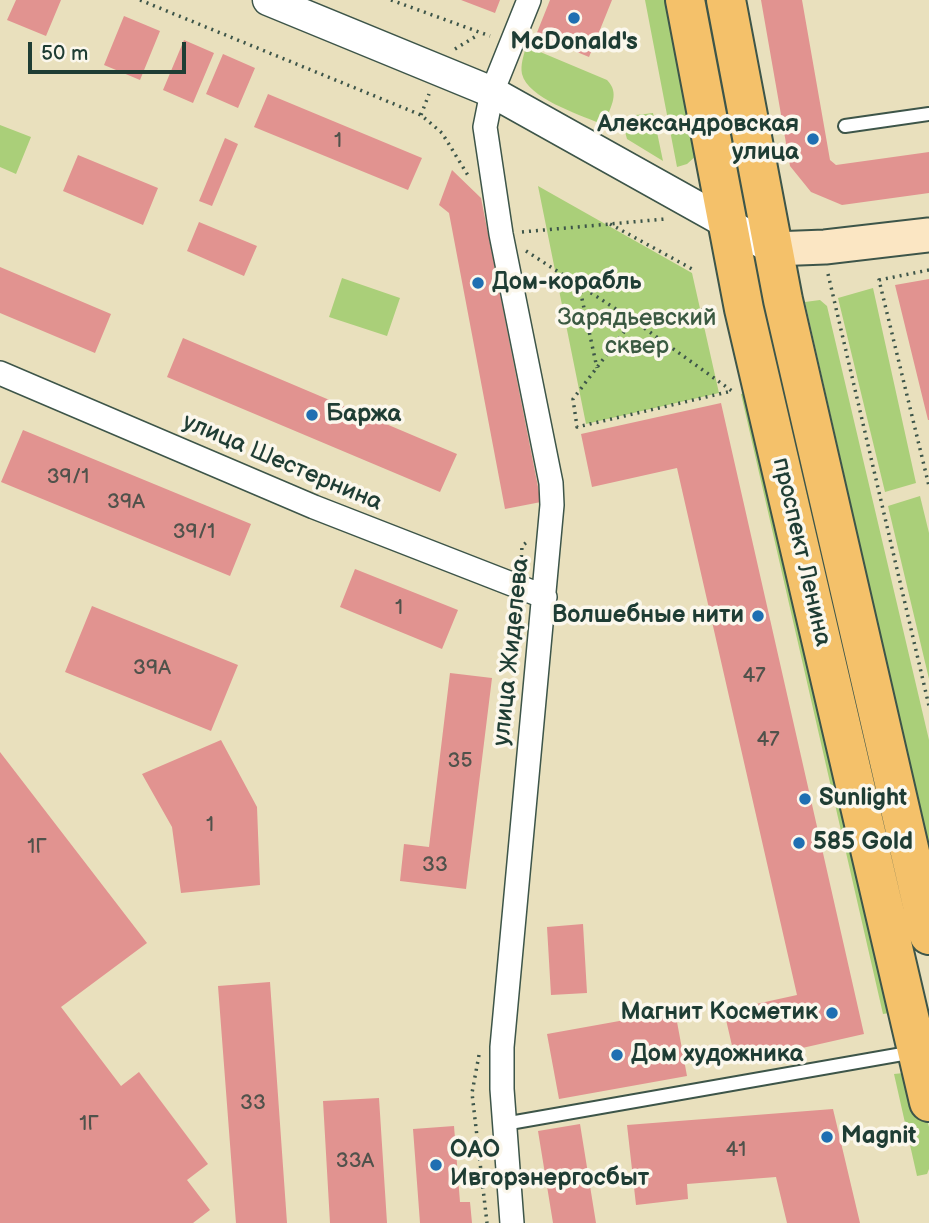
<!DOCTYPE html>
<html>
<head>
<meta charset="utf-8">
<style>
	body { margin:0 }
	#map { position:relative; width:929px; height:1223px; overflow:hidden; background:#e9e0bd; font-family:"Balsamiq Sans",sans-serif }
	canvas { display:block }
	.scale { position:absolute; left:28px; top:42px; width:158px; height:32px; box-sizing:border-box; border:4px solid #1f3d34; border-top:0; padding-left:9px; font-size:21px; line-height:24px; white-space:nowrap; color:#1f3d34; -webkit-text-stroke:5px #fbf7ec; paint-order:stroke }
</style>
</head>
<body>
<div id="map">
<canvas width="929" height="1223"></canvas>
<div class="scale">50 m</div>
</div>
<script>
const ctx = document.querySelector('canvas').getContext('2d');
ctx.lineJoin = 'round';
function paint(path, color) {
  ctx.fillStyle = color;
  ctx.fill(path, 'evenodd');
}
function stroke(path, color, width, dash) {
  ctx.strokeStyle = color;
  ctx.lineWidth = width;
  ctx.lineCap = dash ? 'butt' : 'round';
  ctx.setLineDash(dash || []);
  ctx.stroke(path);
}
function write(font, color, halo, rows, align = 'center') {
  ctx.font = font + ' "Balsamiq Sans",sans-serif';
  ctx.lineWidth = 7;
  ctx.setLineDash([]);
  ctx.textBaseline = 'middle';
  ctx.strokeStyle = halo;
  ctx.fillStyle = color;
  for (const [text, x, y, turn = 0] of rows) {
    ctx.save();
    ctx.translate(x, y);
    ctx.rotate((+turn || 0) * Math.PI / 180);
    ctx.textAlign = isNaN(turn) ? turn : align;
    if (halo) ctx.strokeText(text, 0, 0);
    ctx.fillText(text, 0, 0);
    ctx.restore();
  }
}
paint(new Path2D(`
	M 645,0 L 672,0 L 697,155 L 687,164 L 677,167 Z
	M 526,46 L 607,80 C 620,93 611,106 605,122 L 599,123 C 578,114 528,98 522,74 C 520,65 524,55 526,46 Z
	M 653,113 L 663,161 L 627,139 C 620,113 631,116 653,113 Z
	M 0,125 L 31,137 L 16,174 L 0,167 Z
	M 538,186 L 692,273 L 719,393 L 586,424 Z
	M 342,278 L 400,298 L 387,336 L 329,317 Z
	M 873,288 L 916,483 L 885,492 L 838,298 Z
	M 820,300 L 827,306 L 929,740 L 929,848 L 805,302 Z
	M 751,392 L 901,1011 L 883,1014 L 741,394 Z
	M 920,496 L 929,533 L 929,679 L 888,506 Z
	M 904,1073 L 921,1095 L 929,1127 L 929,1169 L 927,1174 L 917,1176 L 894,1074 Z`), '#aacf79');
paint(new Path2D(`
	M 16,0 L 61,0 L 46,36 L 7,20 Z
	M 461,0 L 500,0 L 495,13 Z
	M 550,0 L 612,0 L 589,57 L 536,35 Z
	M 761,0 L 802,0 L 830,160 L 836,165 L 929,152 L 929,193 L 842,205 L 811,192 L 790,166 Z
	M 124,16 L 160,31 L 140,80 L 104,65 Z
	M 184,40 L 214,53 L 193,103 L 163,90 Z
	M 223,54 L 255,68 L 238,108 L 206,94 Z
	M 268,94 L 422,158 L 408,190 L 254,127 Z
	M 225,138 L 238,144 L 212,206 L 199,201 Z
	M 78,155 L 158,188 L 143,225 L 63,191 Z
	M 452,170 L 481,198 L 541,502 L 505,509 L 449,213 L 439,205 Z
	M 199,222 L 257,246 L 244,276 L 187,251 Z
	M 0,267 L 111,314 L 95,353 L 0,313 Z
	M 929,279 L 929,420 L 928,420 L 895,285 Z
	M 183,338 L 457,454 L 440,492 L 167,377 Z
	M 721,403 L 864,1034 L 736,1063 L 724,1011 L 797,995 L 677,468 L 592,487 L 581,434 Z
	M 23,430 L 251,524 L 230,576 L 1,482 Z
	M 355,569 L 458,610 L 442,649 L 340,607 Z
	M 92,606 L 238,665 L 211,731 L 65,672 Z
	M 450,673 L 492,678 L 466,889 L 400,881 L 404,844 L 429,847 Z
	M 221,740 L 257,807 L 260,885 L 181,893 L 172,827 L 142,774 Z
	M 0,752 L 147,943 L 61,1007 L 121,1086 L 139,1072 L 208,1164 L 187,1180 L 210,1210 L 193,1223 L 0,1223 Z
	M 583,924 L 587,993 L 551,995 L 547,927 Z
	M 270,982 L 287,1223 L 236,1223 L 218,986 Z
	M 675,1011 L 687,1076 L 559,1099 L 547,1034 Z
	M 379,1098 L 387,1223 L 330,1223 L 323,1101 Z
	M 833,1109 L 860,1223 L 787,1223 L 776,1177 L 687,1184 L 688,1199 L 636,1205 L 627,1125 Z
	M 580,1124 L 596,1223 L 553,1223 L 538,1131 Z
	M 454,1126 L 460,1202 L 470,1202 L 472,1223 L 420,1223 L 413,1129 Z`), '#e19390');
const service = new Path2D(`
	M 845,126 L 929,114
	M 504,1124 L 914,1052`);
const minor = new Path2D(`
	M 0,373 L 314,507 L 545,597
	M 512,1223 L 502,1089 L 502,1047 L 552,505 L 551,483 L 501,234 L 485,127 L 492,92 L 529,0`);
const tertiary = new Path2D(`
	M 268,0 L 492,92 L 773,249`);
const secondary = new Path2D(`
	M 773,249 L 825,247 L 929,235`);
const trunk = new Path2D(`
	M 685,0 L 744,309 L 929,1102
	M 726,0 L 783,300 L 929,935`);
stroke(service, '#3d5549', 16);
stroke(minor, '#3d5549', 26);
stroke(tertiary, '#3d5549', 33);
stroke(secondary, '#3d5549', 37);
stroke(trunk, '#3d5549', 42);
stroke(new Path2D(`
	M 140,0 L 421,115 L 442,133 L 469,177
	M 391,0 L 490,36
	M 455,49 L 478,35
	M 421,115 L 429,94
	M 610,224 L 694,270
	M 522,232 L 665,219
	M 526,251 L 633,320 L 705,310
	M 929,270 L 879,280 L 929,486
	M 828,274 L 929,706
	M 579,285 L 597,368
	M 633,320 L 732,391 L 577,427 L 573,399 Z
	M 521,564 L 522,546 L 527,542
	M 479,1055 L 472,1093 L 487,1223`), '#3d5549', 3.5, [2, 5]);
stroke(service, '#fff', 12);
stroke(minor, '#fff', 23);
stroke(tertiary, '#fff', 30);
stroke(secondary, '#fbe6c3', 33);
stroke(trunk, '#f4c16a', 38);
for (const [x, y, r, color] of [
	[574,18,7,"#1f6fb2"],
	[813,139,7,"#1f6fb2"],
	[478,283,7,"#1f6fb2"],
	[312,415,7,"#1f6fb2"],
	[758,616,7,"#1f6fb2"],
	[805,799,7,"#1f6fb2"],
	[799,843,7,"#1f6fb2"],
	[832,1013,7,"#1f6fb2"],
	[617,1055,7,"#1f6fb2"],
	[827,1137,7,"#1f6fb2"],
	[436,1165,7,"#1f6fb2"]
]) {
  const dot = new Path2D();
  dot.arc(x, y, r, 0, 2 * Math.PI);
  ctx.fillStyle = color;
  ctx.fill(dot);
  stroke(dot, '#fbf7ec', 2.5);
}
write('21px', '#50524b', null, [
	["1",338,142],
	["39/1",68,478],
	["39А",126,503],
	["39/1",194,533],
	["1",399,609],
	["39А",152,669],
	["47",754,677],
	["47",768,741],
	["35",460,762],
	["1",210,826],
	["1Г",37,848],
	["33",435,866],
	["33",253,1104],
	["1Г",89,1125],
	["41",736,1151],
	["33А",355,1162]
]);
write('bold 24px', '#1f3d34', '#fbf7ec', [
	["McDonald's",574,43,"center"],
	["Александровская",799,125,"right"],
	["улица",799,153,"right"],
	["Дом-корабль",492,283],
	["Баржа",326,415],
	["Волшебные нити",744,616,"right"],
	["Sunlight",819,799],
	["585 Gold",813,843],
	["Магнит Косметик",818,1013,"right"],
	["Дом художника",631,1055],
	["Magnit",841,1137],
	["ОАО",450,1151],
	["Ивгорэнергосбыт",450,1179]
], 'left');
write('24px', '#3b5a42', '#fbf7ec', [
	["Зарядьевский",637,319],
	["сквер",637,347]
]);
write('24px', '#1f3d34', '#fbf7ec', [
	["улица Шестернина",282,463,23],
	["проспект Ленина",801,552,77],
	["улица Жиделева",512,652,-84]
]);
</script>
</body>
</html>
